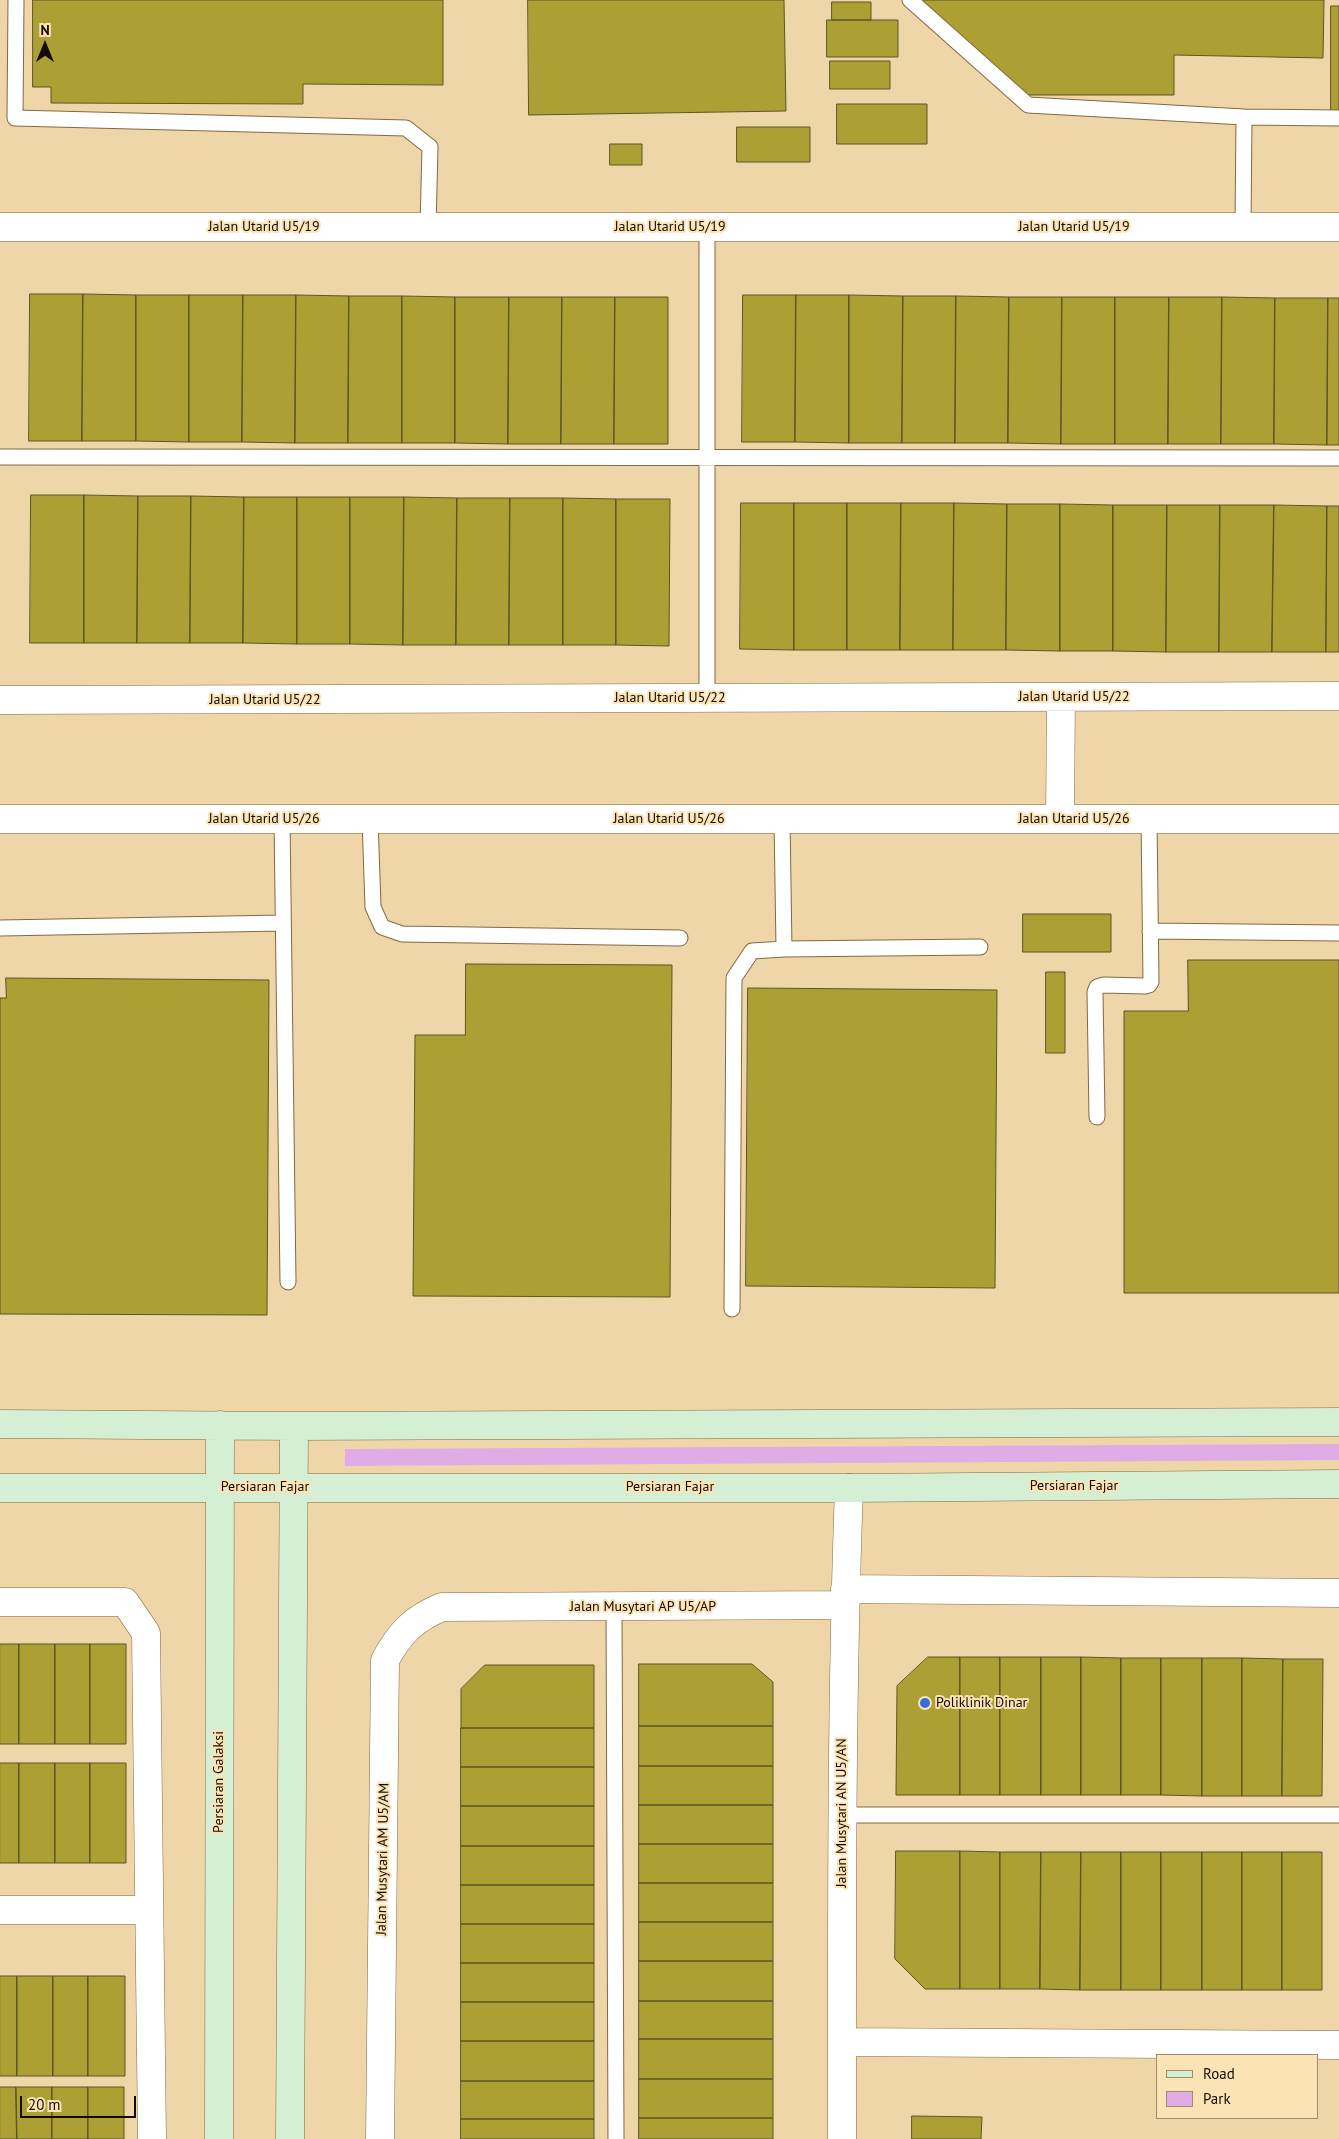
<!DOCTYPE html>
<html>
<head>
<meta charset="utf-8">
<style>
	body { margin:0 }
	#map { position:relative; width:1339px; height:2139px; overflow:hidden; background:#efd6a8; font-family:"PT Sans",sans-serif }
	canvas { display:block }
	.legend { position:absolute; left:1156px; top:2054px; width:162px; height:65px; box-sizing:border-box; background:#fce3b5; border:1px solid #9f8c6d; margin:0; padding:6px 9px; list-style:none; font-size:15px; color:#130a00 }
	.legend li { display:flex; align-items:center; gap:10px; height:25px }
	.legend b { width:25px; border:1px solid #9f8c6d }
	.north { position:absolute; left:20px; top:20px; width:50px; height:50px; -webkit-text-stroke:4px #fce3b5; paint-order:stroke; rotate:0deg; font-size:14px; font-weight:700; line-height:20px; text-align:center; color:#130a00 }
	.north::after { content:''; display:block; margin:auto; width:18px; height:22px; background:#130a00; clip-path:polygon(50% 0,100% 100%,50% 72%,0 100%) }
	.scale { position:absolute; left:20px; top:2096px; width:116px; height:22px; box-sizing:border-box; border:2px solid #130a00; border-top:0; padding-left:6px; font-size:15px; line-height:18px; white-space:nowrap; color:#130a00; -webkit-text-stroke:4px #fce3b5; paint-order:stroke }
</style>
</head>
<body>
<div id="map">
<canvas width="1339" height="2139"></canvas>
<ul class="legend">
<li><b style="height:6px;background:#d5efd4"></b>Road</li>
<li><b style="height:14px;background:#e0ace6"></b>Park</li>
</ul>
<div class="north">N</div>
<div class="scale">20 m</div>
</div>
<script>
const ctx = document.querySelector('canvas').getContext('2d');
ctx.lineJoin = 'round';
function paint(path, color) {
  ctx.fillStyle = color;
  ctx.fill(path, 'evenodd');
}
function stroke(path, color, width, dash) {
  ctx.strokeStyle = color;
  ctx.lineWidth = width;
  ctx.lineCap = dash ? 'butt' : 'round';
  ctx.setLineDash(dash || []);
  ctx.stroke(path);
}
function write(font, color, halo, rows, align = 'center') {
  ctx.font = font + ' "PT Sans",sans-serif';
  ctx.lineWidth = 4;
  ctx.setLineDash([]);
  ctx.textBaseline = 'middle';
  ctx.strokeStyle = halo;
  ctx.fillStyle = color;
  for (const [text, x, y, turn = 0] of rows) {
    ctx.save();
    ctx.translate(x, y);
    ctx.rotate((+turn || 0) * Math.PI / 180);
    ctx.textAlign = isNaN(turn) ? turn : align;
    if (halo) ctx.strokeText(text, 0, 0);
    ctx.fillText(text, 0, 0);
    ctx.restore();
  }
}
paint(new Path2D(`
	M 1339,1444 L 1339,1460 L 345,1466 L 345,1449 Z`), '#e0ace6');
const building = new Path2D(`
	M 33,0 L 443,0 L 443,85 L 303,84 L 303,104 L 51,103 L 51,87 L 33,87 Z
	M 528,0 L 784,0 L 786,111 L 529,115 Z
	M 920,0 L 1324,0 L 1323,58 L 1174,55 L 1174,95 L 1023,95 Z
	M 832,2 L 871,2 L 871,20 L 832,20 Z
	M 1331,6 L 1339,6 L 1339,111 L 1331,111 Z
	M 827,20 L 898,20 L 898,57 L 827,57 Z
	M 830,61 L 890,61 L 890,89 L 830,89 Z
	M 837,104 L 927,104 L 927,144 L 837,144 Z
	M 737,127 L 810,127 L 810,162 L 737,162 Z
	M 610,144 L 642,144 L 642,165 L 610,165 Z
	M 30,294 L 83,294 L 82,441 L 29,441 Z
	M 83,294 L 136,295 L 136,441 L 82,441 Z
	M 136,295 L 189,295 L 189,442 L 136,441 Z
	M 189,295 L 243,295 L 242,442 L 189,442 Z
	M 243,295 L 296,295 L 295,443 L 242,442 Z
	M 296,295 L 349,296 L 348,443 L 295,443 Z
	M 743,295 L 796,295 L 795,442 L 742,442 Z
	M 796,295 L 849,295 L 849,443 L 795,442 Z
	M 849,295 L 903,296 L 902,443 L 849,443 Z
	M 349,296 L 402,296 L 402,443 L 348,443 Z
	M 402,296 L 455,297 L 455,443 L 402,443 Z
	M 903,296 L 956,296 L 955,443 L 902,443 Z
	M 956,296 L 1009,297 L 1008,443 L 955,443 Z
	M 455,297 L 509,297 L 508,444 L 455,443 Z
	M 509,297 L 562,297 L 561,444 L 508,444 Z
	M 562,297 L 615,297 L 614,444 L 561,444 Z
	M 615,297 L 668,297 L 668,444 L 614,444 Z
	M 1009,297 L 1062,297 L 1061,444 L 1008,443 Z
	M 1062,297 L 1115,297 L 1115,444 L 1061,444 Z
	M 1115,297 L 1169,297 L 1168,444 L 1115,444 Z
	M 1169,297 L 1222,297 L 1221,444 L 1168,444 Z
	M 1222,297 L 1275,298 L 1274,444 L 1221,444 Z
	M 1275,298 L 1328,298 L 1327,445 L 1274,444 Z
	M 1328,298 L 1339,298 L 1339,445 L 1327,445 Z
	M 31,495 L 84,495 L 84,643 L 30,643 Z
	M 84,495 L 138,496 L 137,643 L 84,643 Z
	M 138,496 L 191,496 L 190,643 L 137,643 Z
	M 191,496 L 244,497 L 243,643 L 190,643 Z
	M 244,497 L 297,497 L 297,644 L 243,643 Z
	M 297,497 L 350,497 L 350,644 L 297,644 Z
	M 350,497 L 404,497 L 403,645 L 350,644 Z
	M 404,497 L 457,498 L 456,645 L 403,645 Z
	M 457,498 L 510,498 L 509,645 L 456,645 Z
	M 510,498 L 563,498 L 563,645 L 509,645 Z
	M 563,498 L 616,499 L 616,645 L 563,645 Z
	M 616,499 L 670,499 L 669,646 L 616,645 Z
	M 741,503 L 794,503 L 794,650 L 740,649 Z
	M 794,503 L 847,503 L 847,650 L 794,650 Z
	M 847,503 L 901,503 L 900,650 L 847,650 Z
	M 901,503 L 954,503 L 953,650 L 900,650 Z
	M 954,503 L 1007,504 L 1006,650 L 953,650 Z
	M 1007,504 L 1060,504 L 1060,651 L 1006,650 Z
	M 1060,504 L 1113,505 L 1113,651 L 1060,651 Z
	M 1113,505 L 1167,505 L 1166,652 L 1113,651 Z
	M 1167,505 L 1220,505 L 1219,652 L 1166,652 Z
	M 1220,505 L 1274,505 L 1272,652 L 1219,652 Z
	M 1274,505 L 1327,506 L 1326,652 L 1272,652 Z
	M 1327,506 L 1339,506 L 1339,652 L 1326,652 Z
	M 1023,914 L 1111,914 L 1111,952 L 1023,952 Z
	M 1188,960 L 1339,960 L 1339,1293 L 1124,1293 L 1124,1011 L 1188,1011 Z
	M 466,964 L 672,965 L 670,1297 L 413,1296 L 415,1035 L 465,1035 Z
	M 1046,972 L 1065,972 L 1065,1053 L 1046,1053 Z
	M 6,978 L 269,980 L 267,1315 L 0,1314 L 0,998 L 6,998 Z
	M 748,988 L 997,990 L 995,1288 L 746,1286 Z
	M 0,1644 L 19,1644 L 19,1744 L 0,1744 Z
	M 19,1644 L 55,1644 L 55,1744 L 19,1744 Z
	M 55,1644 L 90,1644 L 90,1744 L 55,1744 Z
	M 90,1644 L 126,1644 L 126,1744 L 90,1744 Z
	M 928,1657 L 960,1657 L 960,1795 L 896,1795 L 897,1686 Z
	M 960,1657 L 1000,1657 L 1000,1795 L 960,1795 Z
	M 1000,1657 L 1041,1657 L 1041,1795 L 1000,1795 Z
	M 1041,1657 L 1081,1657 L 1081,1795 L 1041,1795 Z
	M 1081,1657 L 1121,1658 L 1121,1795 L 1081,1795 Z
	M 1121,1658 L 1161,1658 L 1161,1795 L 1121,1795 Z
	M 1161,1658 L 1202,1658 L 1202,1796 L 1161,1795 Z
	M 1202,1658 L 1242,1658 L 1242,1796 L 1202,1796 Z
	M 1242,1658 L 1283,1659 L 1282,1796 L 1242,1796 Z
	M 1283,1659 L 1323,1659 L 1322,1796 L 1282,1796 Z
	M 639,1664 L 752,1664 L 773,1682 L 773,1726 L 639,1726 Z
	M 485,1665 L 594,1665 L 594,1728 L 461,1728 L 461,1689 Z
	M 639,1726 L 773,1726 L 773,1766 L 639,1766 Z
	M 461,1728 L 594,1728 L 594,1767 L 461,1767 Z
	M 0,1763 L 19,1763 L 19,1863 L 0,1863 Z
	M 19,1763 L 55,1763 L 55,1863 L 19,1863 Z
	M 55,1763 L 90,1763 L 90,1863 L 55,1863 Z
	M 90,1763 L 126,1763 L 126,1863 L 90,1863 Z
	M 639,1766 L 773,1766 L 773,1805 L 639,1805 Z
	M 461,1767 L 594,1767 L 594,1806 L 461,1806 Z
	M 639,1805 L 773,1805 L 773,1844 L 639,1844 Z
	M 461,1806 L 594,1806 L 594,1846 L 461,1846 Z
	M 639,1844 L 773,1844 L 773,1883 L 639,1883 Z
	M 461,1846 L 594,1846 L 594,1885 L 461,1885 Z
	M 896,1851 L 960,1851 L 960,1989 L 925,1989 L 895,1959 Z
	M 960,1851 L 1000,1852 L 1000,1989 L 960,1989 Z
	M 1000,1852 L 1041,1852 L 1040,1989 L 1000,1989 Z
	M 1041,1852 L 1081,1852 L 1080,1990 L 1040,1989 Z
	M 1081,1852 L 1121,1852 L 1121,1990 L 1080,1990 Z
	M 1121,1852 L 1161,1852 L 1161,1990 L 1121,1990 Z
	M 1161,1852 L 1202,1852 L 1202,1990 L 1161,1990 Z
	M 1202,1852 L 1242,1852 L 1242,1990 L 1202,1990 Z
	M 1242,1852 L 1282,1852 L 1282,1990 L 1242,1990 Z
	M 1282,1852 L 1322,1852 L 1322,1990 L 1282,1990 Z
	M 639,1883 L 773,1883 L 773,1922 L 639,1922 Z
	M 461,1885 L 594,1885 L 594,1924 L 461,1924 Z
	M 639,1922 L 773,1922 L 773,1961 L 639,1961 Z
	M 461,1924 L 594,1924 L 594,1963 L 461,1963 Z
	M 639,1961 L 773,1961 L 773,2001 L 639,2001 Z
	M 461,1963 L 594,1963 L 594,2002 L 461,2002 Z
	M 0,1976 L 17,1976 L 17,2076 L 0,2076 Z
	M 17,1976 L 53,1976 L 53,2076 L 17,2076 Z
	M 53,1976 L 88,1976 L 88,2076 L 53,2076 Z
	M 88,1976 L 125,1976 L 125,2076 L 88,2076 Z
	M 639,2001 L 773,2001 L 773,2039 L 639,2039 Z
	M 461,2002 L 594,2002 L 594,2041 L 461,2041 Z
	M 639,2039 L 773,2039 L 773,2079 L 639,2079 Z
	M 461,2041 L 594,2041 L 594,2081 L 461,2081 Z
	M 639,2079 L 773,2079 L 773,2118 L 639,2118 Z
	M 461,2081 L 594,2081 L 594,2119 L 461,2119 Z
	M 0,2087 L 16,2087 L 17,2139 L 0,2139 Z
	M 16,2087 L 52,2087 L 52,2139 L 17,2139 Z
	M 52,2087 L 88,2087 L 88,2139 L 52,2139 Z
	M 88,2087 L 124,2087 L 124,2139 L 88,2139 Z
	M 912,2116 L 982,2117 L 981,2139 L 912,2139 Z
	M 639,2118 L 773,2118 L 773,2139 L 639,2139 Z
	M 461,2119 L 594,2119 L 594,2139 L 461,2139 Z`);
paint(building, '#ac9f33');
stroke(building, '#5c5628', 1);
const lane = new Path2D(`
	M 16,0 L 15,118 L 406,128 L 430,147 L 428,227
	M 910,0 L 1028,105 L 1244,117 L 1339,118
	M 707,227 L 707,698
	M 1243,227 L 1244,117
	M 0,457 L 1339,458
	M 282,819 L 288,1282
	M 370,819 L 373,907 L 382,927 L 402,934 L 680,938
	M 782,819 L 784,949
	M 0,928 L 283,923
	M 1150,931 L 1339,933
	M 1097,1117 L 1095,992 L 1097,987 L 1103,985 L 1145,986 L 1149,985 L 1151,982 L 1149,819
	M 732,1309 L 734,978 L 752,951 L 784,949 L 980,947
	M 614,1607 L 616,2139
	M 842,1815 L 1339,1815`);
const street = new Path2D(`
	M 0,227 L 1339,227
	M 0,700 L 1339,696
	M 0,819 L 1339,819
	M 1060,819 L 1061,697
	M 845,1589 L 1339,1593
	M 0,1602 L 125,1602 L 146,1633 L 152,2139
	M 0,1910 L 149,1910
	M 842,2042 L 1339,2045
	M 380,2139 L 385,1660 C 400,1633 413,1619 442,1607 L 845,1605
	M 842,2139 C 842,1922 841,1705 849,1488`);
const secondary = new Path2D(`
	M 0,1424 L 294,1426 L 1339,1422
	M 0,1488 L 849,1488 L 1339,1484
	M 219,2139 L 220,1425
	M 290,2139 L 294,1426`);
stroke(lane, '#816b40', 17);
stroke(street, '#816b40', 29);
stroke(secondary, '#816b40', 29);
stroke(lane, '#fff', 15);
stroke(street, '#fff', 28);
stroke(secondary, '#d5efd4', 28);
for (const [x, y, r, color] of [
	[925,1703,6,"#376ddd"]
]) {
  const dot = new Path2D();
  dot.arc(x, y, r, 0, 2 * Math.PI);
  ctx.fillStyle = color;
  ctx.fill(dot);
  stroke(dot, '#fce3b5', 2);
}
write('14px', '#130a00', '#fce3b5', [
	["Jalan Utarid U5/19",264,227],
	["Jalan Utarid U5/19",670,227],
	["Jalan Utarid U5/19",1074,227],
	["Jalan Utarid U5/22",1074,697],
	["Jalan Utarid U5/22",670,698],
	["Jalan Utarid U5/22",265,700],
	["Jalan Utarid U5/26",264,819],
	["Jalan Utarid U5/26",669,819],
	["Jalan Utarid U5/26",1074,819],
	["Persiaran Fajar",1074,1486],
	["Persiaran Fajar",265,1487],
	["Persiaran Fajar",670,1487],
	["Jalan Musytari AP U5/AP",643,1607],
	["Persiaran Galaksi",219,1782,-90],
	["Jalan Musytari AN U5/AN",842,1813,-90],
	["Jalan Musytari AM U5/AM",383,1859,-89]
]);
write('14px', '#130a00', '#fce3b5', [
	["Poliklinik Dinar",936,1703]
], 'left');
</script>
</body>
</html>
